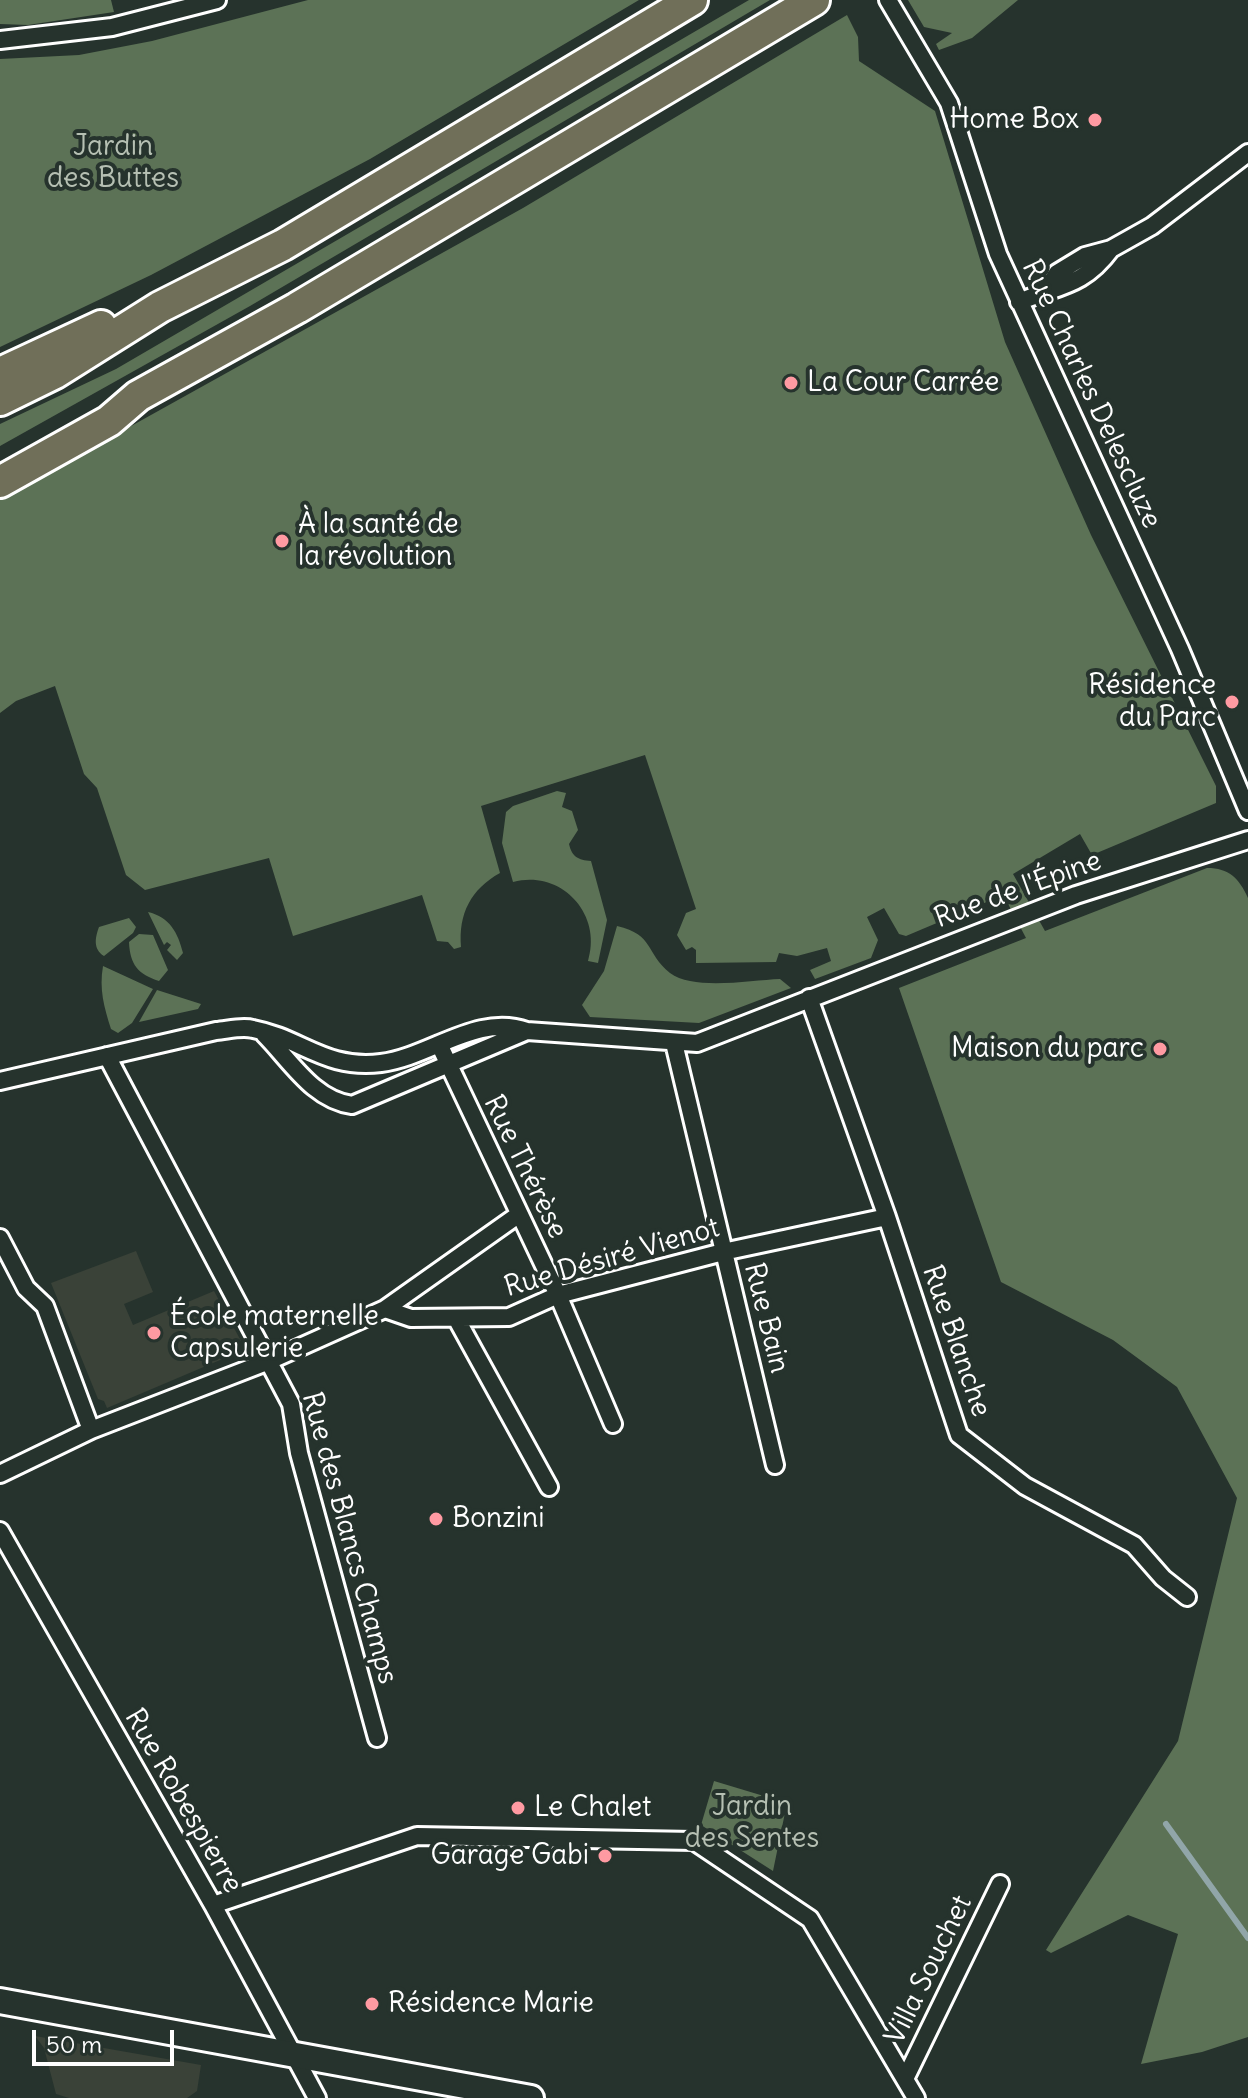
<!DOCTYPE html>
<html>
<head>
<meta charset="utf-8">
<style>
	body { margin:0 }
	#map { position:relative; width:1248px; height:2098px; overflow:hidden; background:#26332d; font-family:Delius,sans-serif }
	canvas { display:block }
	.scale { position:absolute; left:32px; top:2030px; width:142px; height:36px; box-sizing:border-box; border:4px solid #fff; border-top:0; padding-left:10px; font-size:24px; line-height:28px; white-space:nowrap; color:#fff; -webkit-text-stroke:6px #26332d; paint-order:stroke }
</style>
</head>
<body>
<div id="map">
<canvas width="1248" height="2098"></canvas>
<div class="scale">50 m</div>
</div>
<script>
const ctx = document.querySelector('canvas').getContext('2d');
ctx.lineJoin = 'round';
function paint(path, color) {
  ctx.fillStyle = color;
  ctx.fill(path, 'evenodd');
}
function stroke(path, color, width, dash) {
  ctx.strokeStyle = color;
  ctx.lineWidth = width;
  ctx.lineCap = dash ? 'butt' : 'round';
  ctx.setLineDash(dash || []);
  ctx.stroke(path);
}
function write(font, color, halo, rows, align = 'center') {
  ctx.font = font + ' Delius,sans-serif';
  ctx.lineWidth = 8;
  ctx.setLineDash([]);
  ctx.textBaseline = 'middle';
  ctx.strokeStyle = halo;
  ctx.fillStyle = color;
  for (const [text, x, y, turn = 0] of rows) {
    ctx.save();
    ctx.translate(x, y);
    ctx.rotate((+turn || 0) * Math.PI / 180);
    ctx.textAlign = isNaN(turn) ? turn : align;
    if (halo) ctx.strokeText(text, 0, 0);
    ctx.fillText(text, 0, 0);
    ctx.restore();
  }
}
paint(new Path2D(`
	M 136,1251 L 153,1292 L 124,1304 L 133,1325 L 214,1291 L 241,1341 L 239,1352 L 107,1408 L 104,1401 L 98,1399 L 51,1283 Z
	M 35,2036 L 201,2065 L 197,2091 L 187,2098 L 69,2098 L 56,2094 L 44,2048 Z`), '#3a4238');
paint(new Path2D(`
	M 0,0 L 111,0 L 114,12 L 28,25 L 0,24 Z
	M 308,0 L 639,0 L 370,159 L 151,275 L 0,347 L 0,59 L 79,55 L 152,41 Z
	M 749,0 L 770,0 L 250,306 L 0,446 L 0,424 L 116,369 Z
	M 908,0 L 1018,0 L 972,38 L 939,50 L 936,44 L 952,33 L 924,27 Z
	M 847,15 L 858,37 L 859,61 L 935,111 L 1005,342 L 1091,535 L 1216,786 L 1216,803 L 1092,855 L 1080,834 L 1013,874 L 1045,931 L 1207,868 C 1229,868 1239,878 1248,898 L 1248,2037 L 1202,2052 L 1141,2064 L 1178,1934 L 1128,1915 L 1051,1953 L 1046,1950 L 1178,1741 L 1237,1498 L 1177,1387 L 1113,1340 L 1001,1282 L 899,988 L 1026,938 L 997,883 L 991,887 L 996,898 L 906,936 L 899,934 L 884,908 L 867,917 L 878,940 L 871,958 L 815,979 L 810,970 L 831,961 L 827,948 L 797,956 L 779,953 L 776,962 L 696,963 L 696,950 L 692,947 L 686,950 L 677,935 L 686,913 L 696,909 L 645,755 L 481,806 L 500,873 C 471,889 458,914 461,947 L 454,949 L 448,942 L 437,941 L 422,895 L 293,936 L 269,858 L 145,890 L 126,875 L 97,788 L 84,774 L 55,686 L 16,701 L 0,713 L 0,499 L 523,208 Z
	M 557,791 L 566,793 L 562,807 L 572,811 L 578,830 L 569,844 C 572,857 578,860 591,861 L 607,920 L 598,963 L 588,961 C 603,914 561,869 513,882 L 502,843 L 506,812 L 513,806 Z
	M 148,912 C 170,917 178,933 183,953 L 177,960 L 167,950 L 171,945 L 167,942 L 164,945 Z
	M 129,918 L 136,927 L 133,933 L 104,956 C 93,949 95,938 99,927 Z
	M 617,926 C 655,935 645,953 670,973 C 694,991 751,980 780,979 L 791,988 L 699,1023 L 590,1017 L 582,1005 L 604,971 Z
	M 139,934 L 153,935 L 168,970 L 159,981 C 138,974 130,965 129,942 Z
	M 103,966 L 153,989 L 132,1023 L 118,1033 L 111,1029 C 104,1007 99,989 103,966 Z
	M 157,990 L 201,1004 L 198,1009 L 139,1022 Z
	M 714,1781 L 787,1803 L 773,1871 L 701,1825 Z`), '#5c7256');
stroke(new Path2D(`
	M 1166,1824 L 1248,1938`), '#91a6a9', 6);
const street = new Path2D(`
	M 888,0 L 949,103 L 998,254 L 1180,649 L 1248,811
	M 0,40 L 112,27 L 217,0
	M 1046,290 L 1057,273 L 1085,256 L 1111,249 L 1152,226 L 1248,153
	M 1019,302 C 1059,285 1083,287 1111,249
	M 809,998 L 887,1217 L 959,1435 L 1025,1486 L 1134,1545 L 1163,1578 L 1187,1597
	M 264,1034 C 290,1060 313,1100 352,1105 L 527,1031
	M 674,1043 L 775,1465
	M 439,1044 L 558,1295 L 613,1424
	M 107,1056 L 291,1404 L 299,1453 L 377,1738
	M 0,1081 L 216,1031 C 228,1030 242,1026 253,1029 C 301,1038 325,1070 381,1063 C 430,1057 477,1013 527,1031 L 697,1043 L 1076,895 L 1248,840
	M 0,1238 L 26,1288 L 45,1306 L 91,1430
	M 385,1309 L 411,1318 L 509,1317 L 558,1295 L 723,1252 L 887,1217
	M 456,1318 L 549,1487
	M 0,1474 L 91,1430 L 269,1361 L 385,1309 L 518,1215
	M 0,1531 L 213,1905 L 317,2098
	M 213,1905 L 417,1836 L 694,1841 L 810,1919 L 916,2098
	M 905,2079 L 1000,1884`);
const secondary = new Path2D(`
	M 0,2001 L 531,2098`);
const highway = new Path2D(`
	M 0,373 L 101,326
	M 0,400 L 55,373 L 160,307 L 283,245 L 692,0
	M 0,482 L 109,421 L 138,396 L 297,308 L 814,0`);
stroke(street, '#fff', 22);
stroke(secondary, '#fff', 30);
stroke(highway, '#fff', 36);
stroke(street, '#26332d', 16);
stroke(secondary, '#26332d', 24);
stroke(highway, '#706f59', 30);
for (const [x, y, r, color] of [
	[1095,120,8,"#ff9aa2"],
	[791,383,8,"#ff9aa2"],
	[282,541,8,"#ff9aa2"],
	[1232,702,8,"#ff9aa2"],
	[1160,1049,8,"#ff9aa2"],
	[154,1333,8,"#ff9aa2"],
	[436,1519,8,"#ff9aa2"],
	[518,1808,8,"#ff9aa2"],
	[605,1856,8,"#ff9aa2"],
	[372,2004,8,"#ff9aa2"]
]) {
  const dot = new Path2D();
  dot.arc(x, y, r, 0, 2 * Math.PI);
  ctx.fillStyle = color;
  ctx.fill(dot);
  stroke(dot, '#26332d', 3);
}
write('28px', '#fff', '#26332d', [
	["Home Box",1079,120,"right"],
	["La Cour Carrée",807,383],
	["À la santé de",298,525],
	["la révolution",298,557],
	["Résidence",1216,686,"right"],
	["du Parc",1216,718,"right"],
	["Maison du parc",1144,1049,"right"],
	["École maternelle",170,1317],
	["Capsulerie",170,1349],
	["Bonzini",452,1519],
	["Le Chalet",534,1808],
	["Garage Gabi",589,1856,"right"],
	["Résidence Marie",388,2004]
], 'left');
write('28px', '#b6c0b3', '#26332d', [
	["Jardin",113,147],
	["des Buttes",113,179],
	["Jardin",752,1807],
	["des Sentes",752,1839]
]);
write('28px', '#fff', '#26332d', [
	["Rue Charles Delescluze",1091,394,65],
	["Rue de l'Épine",1018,890,-20],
	["Rue Thérèse",525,1167,64],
	["Rue Désiré Vienot",612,1258,-16],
	["Rue Bain",766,1318,76],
	["Rue Blanche",956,1341,71],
	["Rue des Blancs Champs",349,1538,75],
	["Rue Robespierre",183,1801,60],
	["Villa Souchet",929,1970,-64]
]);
</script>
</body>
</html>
